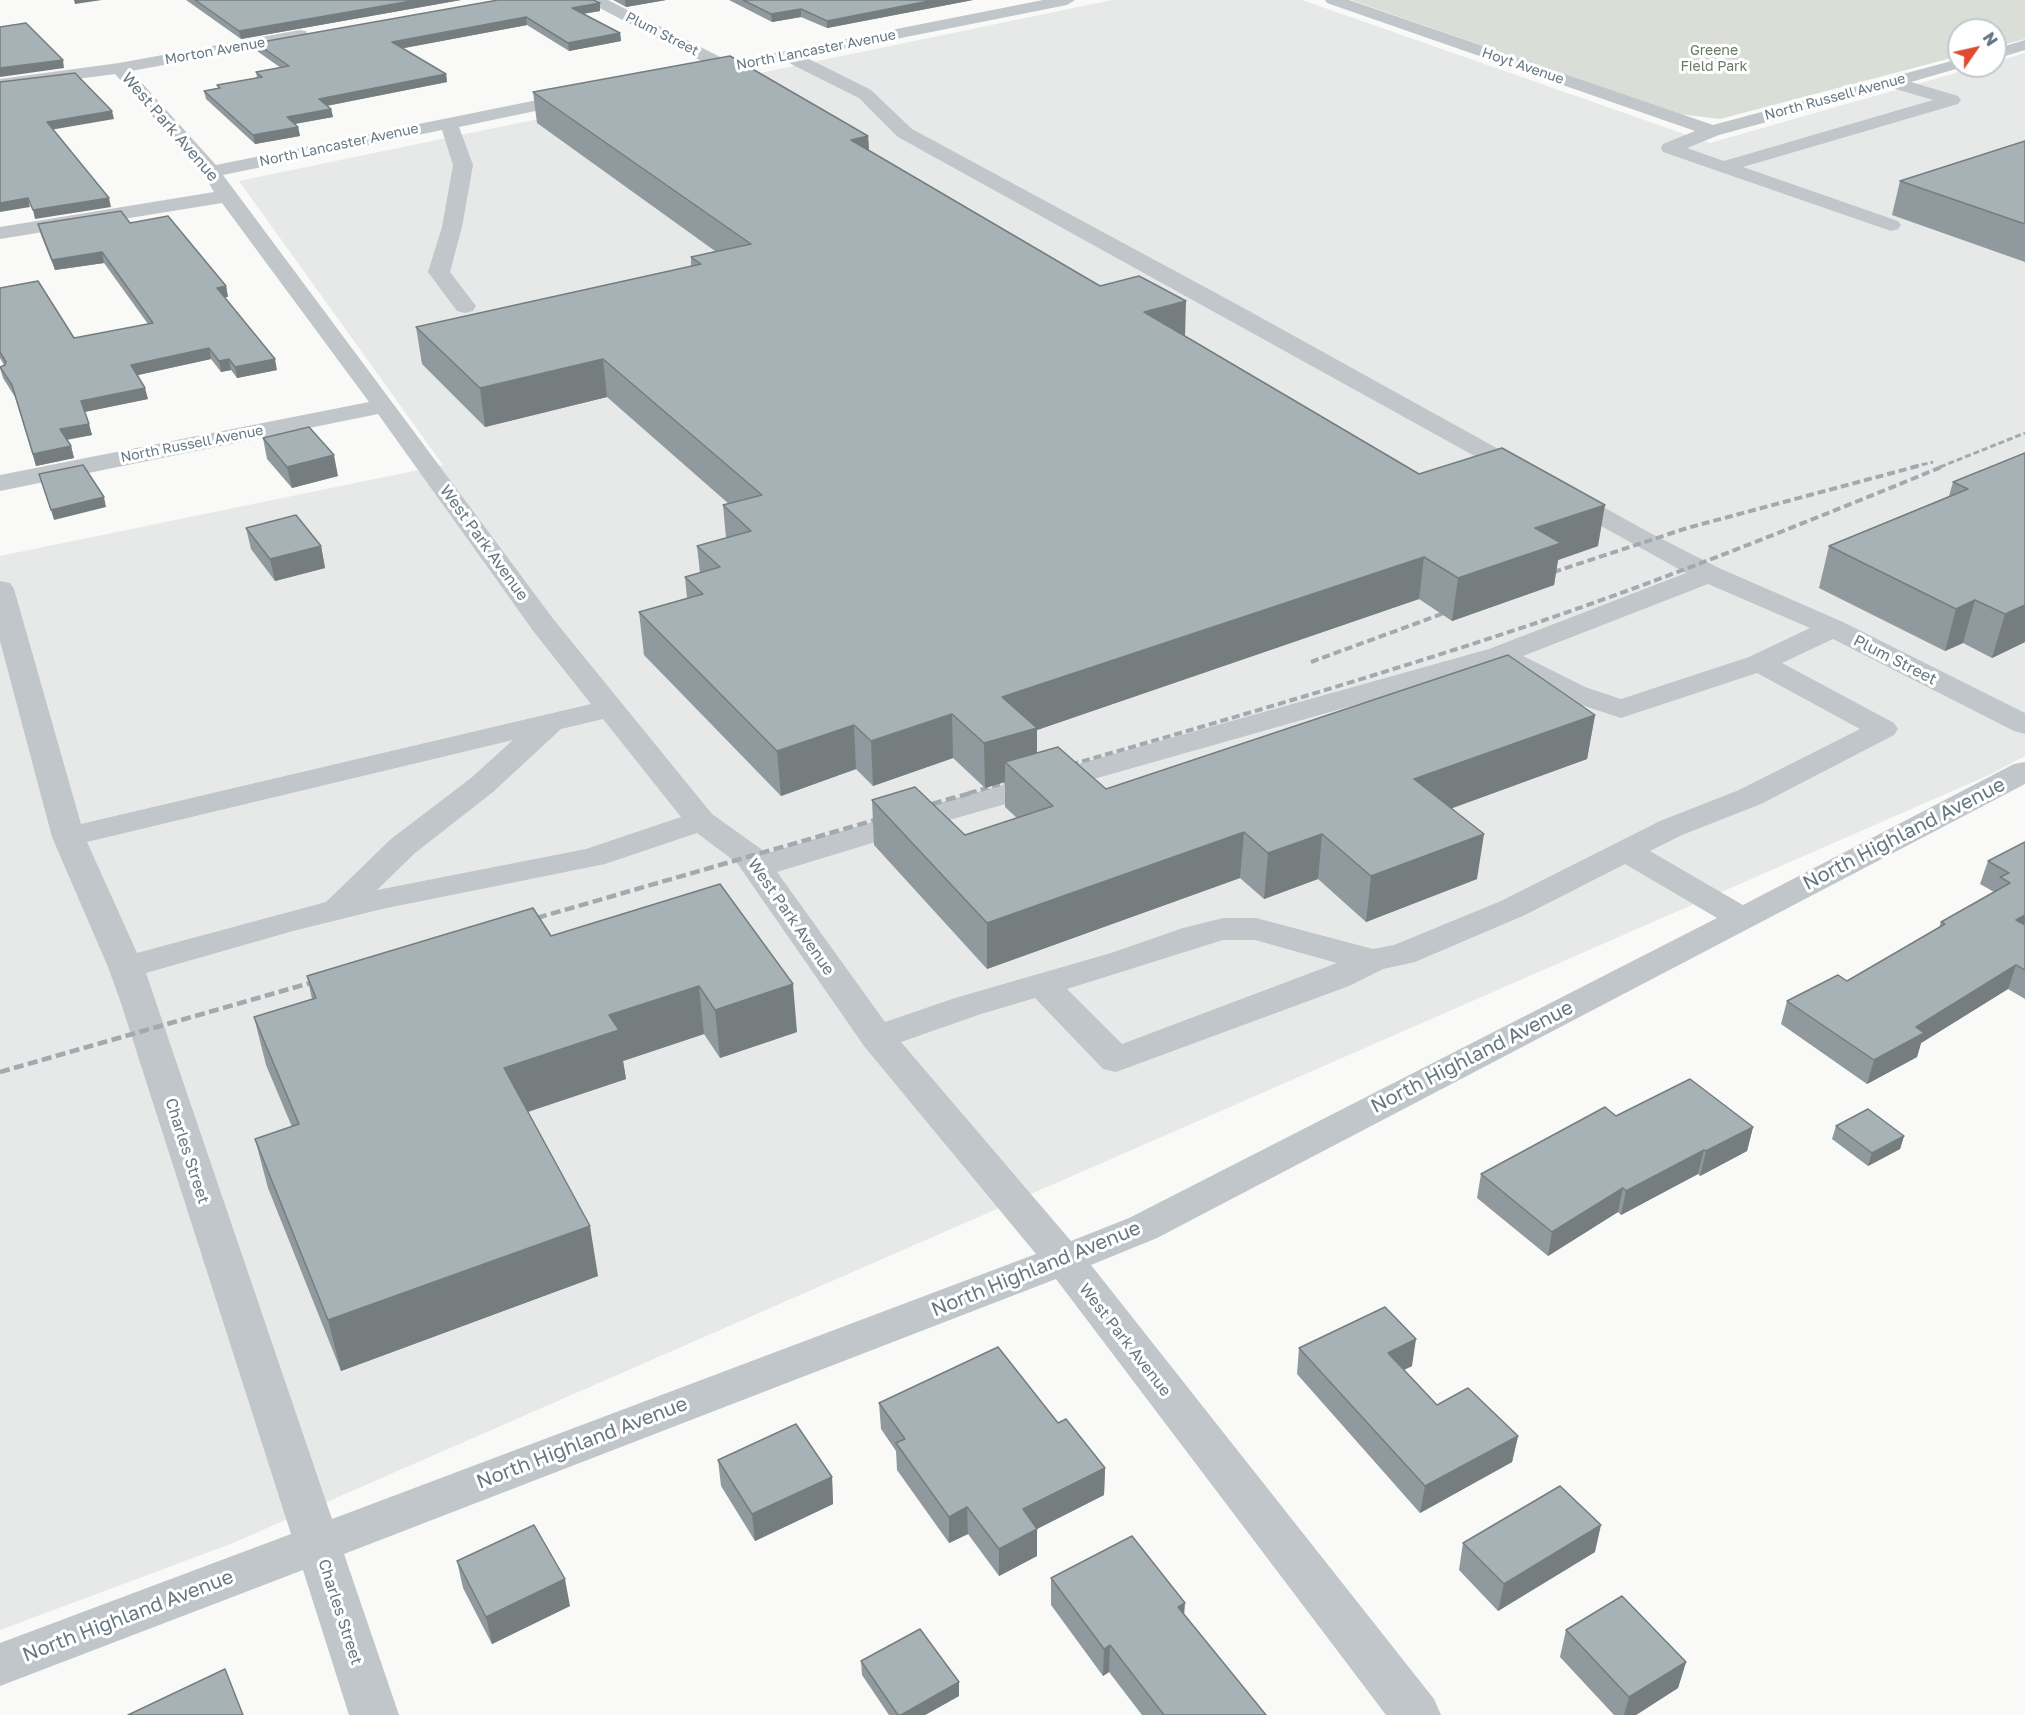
<!DOCTYPE html>
<html>
<head>
<meta charset="utf-8">
<style>
	body { margin:0 }
	#map { position:relative; width:2025px; height:1715px; overflow:hidden; background:#f9f9f7; font-family:"Golos Text",sans-serif }
	canvas { display:block }
	.north { position:absolute; left:1947px; top:18px; width:60px; height:60px; box-sizing:border-box; background:#fff; border:2px solid #c1c9cd; border-radius:50%; rotate:56deg; font-size:16px; font-weight:700; line-height:24px; text-align:center; color:#657882 }
	.north::after { content:''; display:block; margin:auto; width:21px; height:27px; background:#e04a30; clip-path:polygon(50% 0,100% 100%,50% 72%,0 100%) }
</style>
</head>
<body>
<div id="map">
<canvas width="2025" height="1715"></canvas>
<div class="north">N</div>
</div>
<script>
const ctx = document.querySelector('canvas').getContext('2d');
ctx.lineJoin = 'round';
function paint(path, color) {
  ctx.fillStyle = color;
  ctx.fill(path, 'evenodd');
}
function stroke(path, color, width, dash) {
  ctx.strokeStyle = color;
  ctx.lineWidth = width;
  ctx.lineCap = dash ? 'butt' : 'round';
  ctx.setLineDash(dash || []);
  ctx.stroke(path);
}
function write(font, color, halo, rows, align = 'center') {
  ctx.font = font + ' "Golos Text",sans-serif';
  ctx.lineWidth = 6;
  ctx.setLineDash([]);
  ctx.textBaseline = 'middle';
  ctx.strokeStyle = halo;
  ctx.fillStyle = color;
  for (const [text, x, y, turn = 0] of rows) {
    ctx.save();
    ctx.translate(x, y);
    ctx.rotate((+turn || 0) * Math.PI / 180);
    ctx.textAlign = isNaN(turn) ? turn : align;
    if (halo) ctx.strokeText(text, 0, 0);
    ctx.fillText(text, 0, 0);
    ctx.restore();
  }
}
paint(new Path2D(`
	M 1112,0 L 1302,0 L 1710,143 L 1980,66 L 1995,66 L 1995,62 L 2025,53 L 2025,756 L 1989,775 L 233,1543 L 0,1630 L 0,556 L 443,465 L 239,181 Z`), '#e7e9e8');
paint(new Path2D(`
	M 1351,0 L 2025,0 L 2025,39 L 1995,47 L 1995,30 L 1959,30 L 1959,56 L 1720,119 L 1679,114 Z`), '#daded6');
paint(new Path2D(`
	M 588,0 L 608,0 L 730,62 L 1043,0 L 1075,0 L 1067,5 L 805,57 L 871,90 L 912,129 L 1240,306 L 1652,534 L 1719,568 L 1843,622 L 2025,713 L 2025,734 L 2014,731 L 1833,639 L 1782,663 L 1894,723 L 1898,729 L 1894,735 L 1761,804 L 1682,835 L 1650,851 L 1743,905 L 2014,764 L 2025,762 L 2025,784 L 1157,1238 L 1091,1265 L 1434,1699 L 1441,1715 L 1386,1715 L 1056,1279 L 344,1554 L 399,1715 L 349,1715 L 303,1570 L 0,1686 L 0,1643 L 291,1534 L 121,1003 L 108,967 L 52,837 L 0,641 L 0,581 L 10,583 L 14,589 L 81,824 L 591,704 L 534,632 L 378,414 L 0,491 L 0,475 L 369,402 L 222,203 L 0,239 L 0,227 L 214,192 L 204,175 L 115,74 L 0,89 L 0,79 L 119,63 L 300,30 L 306,31 L 308,35 L 306,39 L 300,40 L 131,71 L 216,165 L 577,92 L 583,93 L 586,97 L 583,101 L 459,127 L 473,165 L 462,227 L 450,272 L 476,306 L 473,311 L 465,313 L 457,311 L 428,272 L 442,227 L 453,165 L 442,130 L 223,175 L 554,620 L 712,814 L 761,849 L 764,854 L 906,812 L 1489,649 L 1686,573 L 898,137 L 859,98 L 785,61 L 701,78 L 695,77 L 692,73 L 695,69 L 711,66 L 590,3 ZM 1708,584 L 1810,628 L 1749,657 L 1621,699 L 1585,687 L 1523,656 ZM 1496,665 L 1563,699 L 1621,718 L 1757,673 L 1860,729 L 1739,790 L 1660,821 L 1501,901 L 1394,945 L 1373,949 L 1256,918 L 1223,918 L 1183,928 L 1111,953 L 955,998 L 885,1022 L 777,872 L 928,826 ZM 603,719 L 681,817 L 586,849 L 377,890 L 415,853 L 493,792 L 561,729 ZM 513,740 L 471,778 L 391,839 L 326,902 L 137,953 L 87,842 ZM 697,833 L 737,863 L 864,1046 L 1036,1254 L 332,1519 L 146,973 L 293,931 L 382,909 L 605,864 ZM 1625,864 L 1717,918 L 1129,1218 L 1071,1241 L 901,1042 L 981,1014 L 1035,998 L 1103,1069 L 1116,1072 L 1349,986 L 1383,969 L 1415,962 L 1525,915 ZM 1223,940 L 1255,940 L 1337,963 L 1122,1044 L 1067,989 Z
	M 1325,0 L 1349,0 L 1713,125 L 1959,59 L 1959,66 L 1966,66 L 1911,82 L 1958,96 L 1961,100 L 1958,104 L 1743,167 L 1898,221 L 1901,225 L 1898,229 L 1891,231 L 1663,152 L 1661,148 L 1663,144 L 1695,131 L 1327,3 ZM 1892,88 L 1933,100 L 1724,161 L 1687,148 L 1719,135 Z
	M 2025,40 L 2025,50 L 1995,59 L 1995,49 Z`), '#c0c6c9');
stroke(new Path2D(`
	M 1913,467 L 1933,462
	M 1940,467 L 2025,433`), '#a2aaaf', 3, [6, 3]);
stroke(new Path2D(`
	M 1542,576 L 1687,528 L 1918,466
	M 1311,662 L 1458,608
	M 1059,768 C 1219,722 1378,676 1536,623 C 1674,576 1809,521 1944,466
	M 969,793 L 1022,778`), '#a2aaaf', 4, [8, 4]);
stroke(new Path2D(`
	M 918,808 L 974,792
	M 523,922 L 889,816
	M 0,1072 L 324,979`), '#a2aaaf', 4.5, [10, 4.5]);
paint(new Path2D(`
	M 186,0 L 461,0 L 241,39 Z
	M 613,0 L 666,0 L 626,7 Z
	M 729,0 L 973,0 L 827,28 L 801,17 L 772,22 Z
	M 600,3 L 600,11 L 584,14 L 620,33 L 621,41 L 569,51 L 527,25 L 403,48 L 446,74 L 447,82 L 327,106 L 331,109 L 333,117 L 295,124 L 298,127 L 300,136 L 255,144 L 206,99 L 204,91 L 218,88 L 217,85 L 257,78 L 256,72 L 281,68 L 257,51 L 256,43 Z
	M 533,92 L 868,136 L 869,150 L 1419,474 L 1598,546 L 1558,560 L 1554,585 L 1452,621 L 1419,599 L 1037,730 L 1037,753 L 1106,789 L 1595,715 L 1587,759 L 1451,808 L 1477,879 L 1366,922 L 1318,879 L 1264,899 L 1240,878 L 987,969 L 874,845 L 872,800 L 965,835 L 1017,818 L 1005,807 L 1005,782 L 985,788 L 953,758 L 873,786 L 856,769 L 781,796 L 644,655 L 639,612 L 687,598 L 685,577 L 700,573 L 697,546 L 726,538 L 723,505 L 729,504 L 607,397 L 485,427 L 422,364 L 416,327 L 691,266 L 691,257 L 715,251 L 537,123 Z
	M 2025,141 L 2025,262 L 1892,215 L 1900,181 Z
	M 130,223 L 226,286 L 228,297 L 225,297 L 277,370 L 237,378 L 231,370 L 221,372 L 211,359 L 137,375 L 148,399 L 85,412 L 92,435 L 67,440 L 71,446 L 74,458 L 36,466 L 15,397 L 3,378 L 0,368 L 4,365 L 0,358 L 0,288 L 74,338 L 148,324 L 104,263 L 55,270 L 41,235 L 38,224 Z
	M 263,438 L 338,476 L 292,488 L 267,459 Z
	M 2025,453 L 2025,642 L 1992,658 L 1963,643 L 1945,651 L 1819,588 L 1829,546 L 1949,496 L 1953,482 Z
	M 246,528 L 321,546 L 325,568 L 275,581 L 251,549 Z
	M 2025,842 L 2025,999 L 2008,989 L 1921,1043 L 1917,1057 L 1867,1084 L 1781,1024 L 1787,1001 L 1847,981 L 1939,928 L 1941,922 L 1994,892 L 1980,884 L 1988,861 Z
	M 720,884 L 797,1032 L 720,1058 L 704,1034 L 623,1061 L 626,1079 L 528,1112 L 598,1276 L 341,1371 L 268,1188 L 255,1139 L 292,1127 L 266,1065 L 254,1017 L 312,999 L 307,976 L 551,936 Z
	M 1616,1116 L 1753,1127 L 1747,1151 L 1700,1176 L 1698,1174 L 1621,1215 L 1618,1212 L 1548,1256 L 1477,1198 L 1481,1174 Z
	M 1836,1126 L 1904,1136 L 1900,1149 L 1868,1166 L 1832,1139 Z
	M 1299,1348 L 1412,1366 L 1404,1370 L 1437,1405 L 1518,1436 L 1512,1462 L 1420,1513 L 1297,1374 Z
	M 879,1403 L 1058,1423 L 1105,1468 L 1104,1495 L 1037,1529 L 1037,1556 L 999,1576 L 968,1534 L 949,1543 L 897,1470 L 896,1451 L 881,1429 Z
	M 718,1460 L 832,1477 L 833,1504 L 755,1541 L 721,1486 Z
	M 1463,1543 L 1595,1552 L 1498,1611 L 1459,1570 Z
	M 457,1561 L 570,1606 L 492,1644 L 463,1588 Z
	M 1051,1578 L 1184,1615 L 1266,1715 L 1142,1715 L 1109,1672 L 1103,1676 L 1051,1605 Z
	M 1566,1630 L 1686,1662 L 1678,1688 L 1636,1715 L 1614,1715 L 1560,1657 Z
	M 861,1661 L 959,1696 L 925,1715 L 889,1715 L 862,1675 Z`), '#90999d');
paint(new Path2D(`
	M 74,0 L 102,0 L 75,4 Z
	M 417,0 L 461,0 L 241,39 L 239,31 Z
	M 625,0 L 666,0 L 626,7 Z
	M 934,0 L 973,0 L 827,28 L 827,21 Z
	M 600,3 L 600,11 L 573,15 L 572,8 Z
	M 801,9 L 801,17 L 772,22 L 771,14 Z
	M 526,17 L 527,25 L 394,50 L 392,42 Z
	M 620,33 L 621,41 L 569,51 L 568,43 Z
	M 63,60 L 64,68 L 0,77 L 0,68 Z
	M 446,74 L 447,82 L 320,107 L 319,99 Z
	M 331,109 L 333,117 L 288,125 L 287,117 Z
	M 112,111 L 114,119 L 50,130 L 47,122 Z
	M 298,127 L 300,136 L 255,144 L 253,135 Z
	M 868,136 L 870,169 L 851,140 Z
	M 28,198 L 30,207 L 0,212 L 0,203 Z
	M 109,198 L 111,207 L 35,219 L 33,210 Z
	M 102,252 L 104,263 L 55,270 L 52,260 Z
	M 226,286 L 228,297 L 219,298 L 217,288 Z
	M 1186,301 L 1185,337 L 1144,312 Z
	M 209,348 L 211,359 L 134,376 L 131,365 Z
	M 229,359 L 231,370 L 221,372 L 219,361 Z
	M 275,359 L 277,370 L 237,378 L 235,367 Z
	M 603,359 L 607,397 L 485,427 L 480,388 Z
	M 145,388 L 148,399 L 84,412 L 81,401 Z
	M 89,424 L 92,435 L 63,440 L 60,429 Z
	M 71,446 L 74,458 L 36,466 L 33,454 Z
	M 334,455 L 338,476 L 292,488 L 287,467 Z
	M 104,497 L 106,507 L 54,520 L 51,510 Z
	M 1605,505 L 1598,546 L 1558,560 L 1554,585 L 1452,621 L 1458,578 L 1535,528 Z
	M 321,546 L 325,568 L 275,581 L 270,559 Z
	M 1424,557 L 1419,599 L 1037,730 L 1037,773 L 1005,762 L 1005,782 L 985,788 L 984,743 L 1002,697 Z
	M 1975,600 L 1963,643 L 1945,651 L 1956,609 Z
	M 2025,605 L 2025,642 L 1992,658 L 2005,614 Z
	M 952,714 L 953,758 L 873,786 L 871,741 Z
	M 1595,715 L 1587,759 L 1409,824 L 1414,779 Z
	M 854,725 L 856,769 L 781,796 L 777,751 Z
	M 1244,832 L 1240,878 L 987,969 L 987,923 Z
	M 1322,834 L 1318,879 L 1264,899 L 1268,853 Z
	M 1484,834 L 1477,879 L 1366,922 L 1371,876 Z
	M 2025,915 L 2025,934 L 2016,920 Z
	M 2016,965 L 2008,989 L 1921,1043 L 1917,1057 L 1867,1084 L 1874,1060 L 1916,1027 Z
	M 793,984 L 797,1032 L 720,1058 L 715,1010 Z
	M 699,986 L 704,1034 L 623,1061 L 626,1079 L 512,1117 L 504,1068 L 609,1015 Z
	M 1753,1127 L 1747,1151 L 1700,1176 L 1706,1151 Z
	M 1904,1136 L 1900,1149 L 1868,1166 L 1872,1153 Z
	M 1704,1150 L 1698,1174 L 1621,1215 L 1626,1191 Z
	M 1623,1188 L 1618,1212 L 1548,1256 L 1552,1232 Z
	M 590,1226 L 598,1276 L 341,1371 L 328,1320 Z
	M 1416,1339 L 1412,1366 L 1384,1379 L 1388,1353 Z
	M 1518,1436 L 1512,1462 L 1420,1513 L 1425,1486 Z
	M 1105,1468 L 1104,1495 L 1023,1536 L 1023,1509 Z
	M 832,1477 L 833,1504 L 755,1541 L 752,1514 Z
	M 967,1507 L 968,1534 L 949,1543 L 949,1517 Z
	M 1601,1525 L 1595,1552 L 1498,1611 L 1504,1584 Z
	M 1037,1529 L 1037,1556 L 999,1576 L 999,1549 Z
	M 565,1579 L 570,1606 L 492,1644 L 486,1617 Z
	M 1185,1603 L 1183,1630 L 1178,1607 Z
	M 1110,1645 L 1109,1672 L 1103,1676 L 1104,1649 Z
	M 1686,1662 L 1678,1688 L 1636,1715 L 1624,1715 L 1629,1697 Z
	M 959,1682 L 959,1696 L 925,1715 L 901,1715 Z`), '#757d7f');
const building = new Path2D(`
	M 195,0 L 417,0 L 239,31 Z
	M 498,0 L 593,0 L 600,3 L 572,8 L 620,33 L 568,43 L 526,17 L 392,42 L 446,74 L 319,99 L 331,109 L 287,117 L 298,127 L 253,135 L 204,91 L 220,88 L 217,85 L 262,77 L 256,72 L 289,66 L 256,43 Z
	M 743,0 L 934,0 L 827,21 L 801,9 L 771,14 Z
	M 26,23 L 63,60 L 0,68 L 0,27 Z
	M 730,56 L 868,136 L 851,140 L 1100,286 L 1139,276 L 1186,301 L 1144,312 L 1419,474 L 1502,448 L 1605,505 L 1535,528 L 1561,543 L 1458,578 L 1424,557 L 1002,697 L 1037,728 L 984,743 L 952,714 L 871,741 L 854,725 L 777,751 L 639,612 L 703,594 L 685,577 L 720,567 L 697,546 L 751,531 L 723,505 L 762,495 L 603,359 L 480,388 L 416,327 L 701,264 L 691,257 L 751,244 L 533,92 Z
	M 75,73 L 112,111 L 47,122 L 109,198 L 33,210 L 28,198 L 0,203 L 0,82 Z
	M 2025,141 L 2025,224 L 1900,181 Z
	M 121,211 L 130,223 L 168,216 L 226,286 L 217,288 L 275,359 L 235,367 L 229,359 L 219,361 L 209,348 L 131,365 L 145,388 L 81,401 L 89,424 L 60,429 L 71,446 L 33,454 L 12,385 L 0,367 L 5,365 L 6,362 L 0,352 L 0,288 L 38,281 L 74,338 L 153,323 L 102,252 L 52,260 L 38,224 Z
	M 309,427 L 334,455 L 287,467 L 263,438 Z
	M 2025,453 L 2025,605 L 2005,614 L 1975,600 L 1956,609 L 1829,546 L 1968,489 L 1953,482 Z
	M 83,465 L 104,497 L 51,510 L 39,474 Z
	M 296,515 L 321,546 L 270,559 L 246,528 Z
	M 1508,655 L 1595,715 L 1414,779 L 1484,834 L 1371,876 L 1322,834 L 1268,853 L 1244,832 L 987,923 L 872,800 L 915,787 L 965,835 L 1053,806 L 1005,762 L 1058,747 L 1106,789 Z
	M 2025,842 L 2025,915 L 2016,920 L 2025,925 L 2025,970 L 2016,965 L 1916,1027 L 1924,1033 L 1874,1060 L 1787,1001 L 1838,975 L 1847,981 L 1945,924 L 1941,922 L 2010,883 L 2000,877 L 2009,873 L 1988,861 Z
	M 720,884 L 793,984 L 715,1010 L 699,986 L 609,1015 L 619,1030 L 504,1068 L 590,1226 L 328,1320 L 255,1139 L 299,1124 L 254,1017 L 316,998 L 307,976 L 533,908 L 551,936 Z
	M 1690,1079 L 1753,1127 L 1706,1151 L 1704,1150 L 1626,1191 L 1623,1188 L 1552,1232 L 1481,1174 L 1605,1107 L 1616,1116 Z
	M 1868,1109 L 1904,1136 L 1872,1153 L 1836,1126 Z
	M 1385,1307 L 1416,1339 L 1388,1353 L 1437,1405 L 1468,1388 L 1518,1436 L 1425,1486 L 1299,1348 Z
	M 998,1347 L 1058,1423 L 1066,1419 L 1105,1468 L 1023,1509 L 1037,1529 L 999,1549 L 967,1507 L 949,1517 L 896,1443 L 905,1439 L 879,1403 Z
	M 796,1424 L 832,1477 L 752,1514 L 718,1460 Z
	M 1560,1486 L 1601,1525 L 1504,1584 L 1463,1543 Z
	M 534,1525 L 565,1579 L 486,1617 L 457,1561 Z
	M 1132,1536 L 1185,1603 L 1178,1607 L 1266,1715 L 1164,1715 L 1110,1645 L 1104,1649 L 1051,1578 Z
	M 1622,1596 L 1686,1662 L 1629,1697 L 1566,1630 Z
	M 920,1629 L 959,1682 L 901,1715 L 898,1715 L 861,1661 Z
	M 225,1669 L 243,1715 L 128,1715 Z`);
paint(building, '#a7b2b6');
stroke(building, '#757d7f', 1.5);
write('14px', '#657882', '#fff', [
	["Plum Street",662,34,27],
	["North Lancaster Avenue",816,50,-11],
	["Morton Avenue",215,51,-10],
	["Hoyt Avenue",1523,66,19],
	["North Russell Avenue",1835,97,-15],
	["North Lancaster Avenue",339,145,-12],
	["North Russell Avenue",192,444,-11]
]);
write('14px', '#6a7a64', '#fff', [
	["Greene",1714,51],
	["Field Park",1714,67]
]);
write('16px', '#657882', '#fff', [
	["West Park Avenue",170,127,49],
	["West Park Avenue",484,543,54],
	["Plum Street",1895,660,27],
	["West Park Avenue",791,917,55],
	["Charles Street",187,1151,72],
	["West Park Avenue",1125,1340,52],
	["Charles Street",340,1612,72]
]);
write('20px', '#657882', '#fff', [
	["North Highland Avenue",1904,834,-27],
	["North Highland Avenue",1472,1057,-27],
	["North Highland Avenue",1036,1269,-22],
	["North Highland Avenue",582,1443,-21],
	["North Highland Avenue",128,1616,-21]
]);
</script>
</body>
</html>
